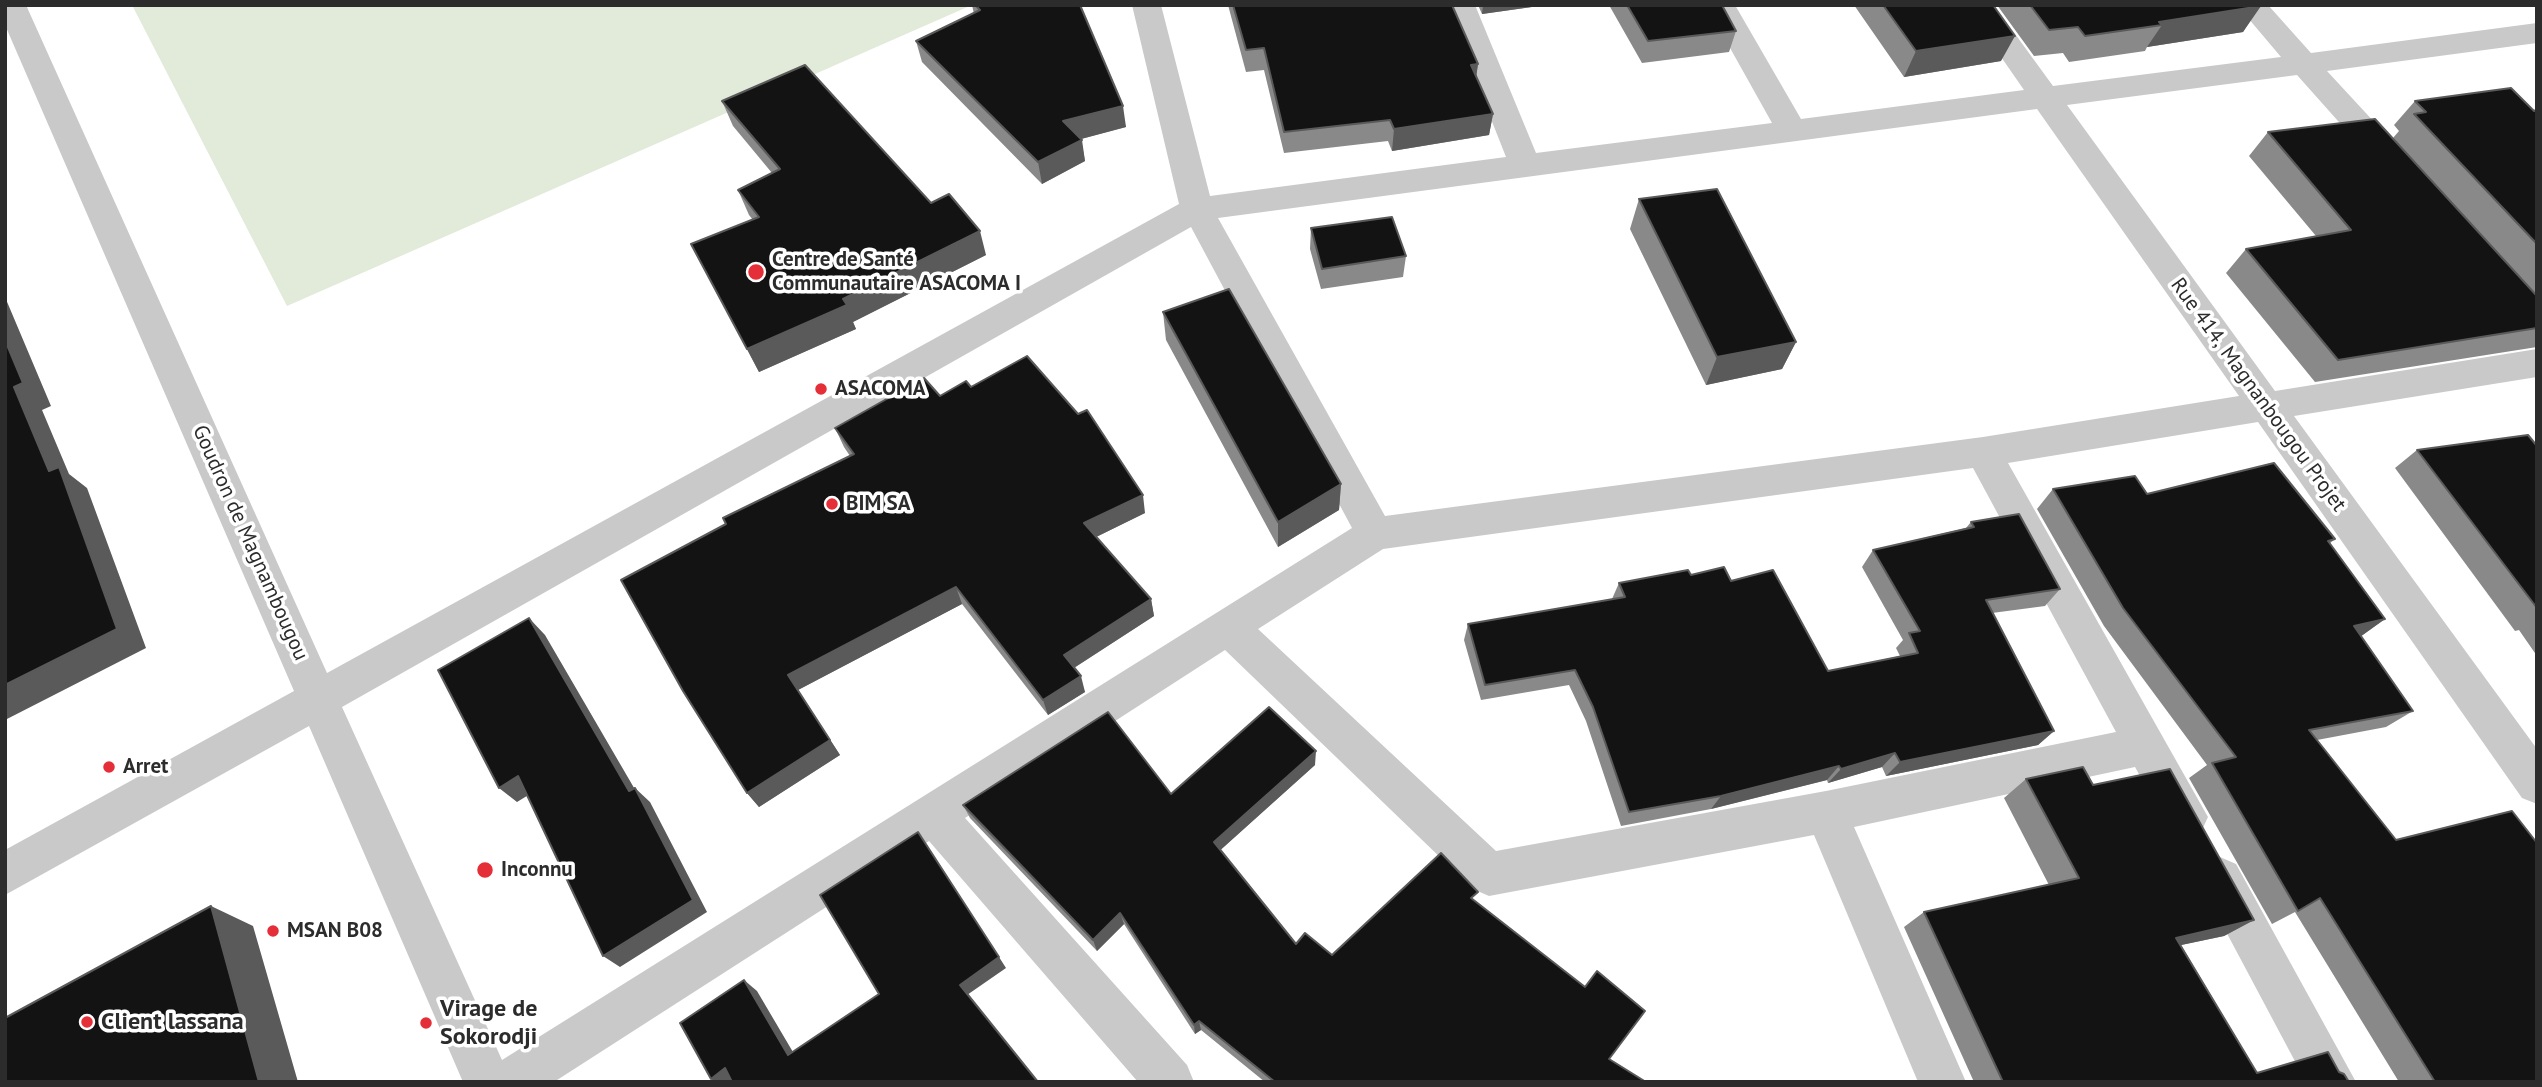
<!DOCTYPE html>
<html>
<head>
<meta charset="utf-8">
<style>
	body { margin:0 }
	#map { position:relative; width:2542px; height:1087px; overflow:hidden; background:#fff; font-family:"PT Sans",sans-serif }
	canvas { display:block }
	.frame { position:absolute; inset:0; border:7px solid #2c2c2c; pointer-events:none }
</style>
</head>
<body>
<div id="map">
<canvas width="2542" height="1087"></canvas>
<div class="frame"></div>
</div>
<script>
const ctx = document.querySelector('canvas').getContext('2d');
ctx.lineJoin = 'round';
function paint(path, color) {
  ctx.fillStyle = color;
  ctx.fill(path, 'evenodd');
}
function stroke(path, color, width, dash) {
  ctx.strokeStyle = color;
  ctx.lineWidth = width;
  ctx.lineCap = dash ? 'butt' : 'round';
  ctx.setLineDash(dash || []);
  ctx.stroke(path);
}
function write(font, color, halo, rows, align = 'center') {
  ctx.font = font + ' "PT Sans",sans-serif';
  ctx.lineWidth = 7;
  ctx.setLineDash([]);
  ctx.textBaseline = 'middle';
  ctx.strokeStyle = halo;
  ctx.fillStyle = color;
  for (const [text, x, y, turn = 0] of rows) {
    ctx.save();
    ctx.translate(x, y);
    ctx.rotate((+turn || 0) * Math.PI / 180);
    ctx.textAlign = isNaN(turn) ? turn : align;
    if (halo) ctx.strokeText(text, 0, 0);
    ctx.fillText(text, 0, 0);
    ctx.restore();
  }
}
paint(new Path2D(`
	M 132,5 L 972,5 L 287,306 Z`), '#e2ead9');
paint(new Path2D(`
	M 5,5 L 26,5 L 327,673 L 1179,204 L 1132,5 L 1161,5 L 1210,196 L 1506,157 L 1446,5 L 1475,5 L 1536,153 L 1772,123 L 1706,5 L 1735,5 L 1801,119 L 2024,90 L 1965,5 L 1994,5 L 2053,86 L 2281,57 L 2237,5 L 2268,5 L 2311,53 L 2537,23 L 2537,43 L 2327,71 L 2401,151 L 2406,159 L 2401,167 L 2390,170 L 2379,167 L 2297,75 L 2067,105 L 2275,391 L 2537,349 L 2537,377 L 2294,416 L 2537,749 L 2537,804 L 2522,798 L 2258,422 L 2008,463 L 2208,817 L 2201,832 L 2186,838 L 2171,832 L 2135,767 L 1854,827 L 1966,1082 L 1918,1082 L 1814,835 L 1489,896 L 1473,889 L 1225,650 L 965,818 L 1187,1065 L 1194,1082 L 1138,1082 L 929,841 L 554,1082 L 463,1082 L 309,726 L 5,895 L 5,850 L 294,691 L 5,25 ZM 2037,109 L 2239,396 L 1983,437 L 1385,516 L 1218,218 ZM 1191,227 L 1352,528 L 502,1060 L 342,707 ZM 1973,468 L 2116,732 L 1826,791 L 1496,851 L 1258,629 L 1383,549 Z
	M 2220,857 L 2236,864 L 2356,1082 L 2306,1082 L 2198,879 L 2204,864 Z`), '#c9c9c9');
paint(new Path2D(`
	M 972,5 L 1080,5 L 1126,127 L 1081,139 L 1085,161 L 1042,184 L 922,62 L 916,41 L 974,14 Z
	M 1228,5 L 1452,5 L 1478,64 L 1476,77 L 1493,114 L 1489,135 L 1392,151 L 1388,141 L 1284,153 L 1264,70 L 1246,72 Z
	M 1478,5 L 1546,5 L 1482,14 Z
	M 1609,5 L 1722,5 L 1736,31 L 1729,52 L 1642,63 Z
	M 1854,5 L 1993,5 L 2001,61 L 1904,77 Z
	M 1997,5 L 2260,5 L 2243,32 L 2147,47 L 2145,51 L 2069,62 L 2063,53 L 2034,56 Z
	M 722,101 L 931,203 L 986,255 L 853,322 L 856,329 L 759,372 L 691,244 L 753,220 L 749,215 L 738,190 L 772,173 L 733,126 Z
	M 2415,101 L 2537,110 L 2537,347 L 2315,382 L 2226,273 L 2246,249 L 2316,236 L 2249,156 L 2268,132 L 2393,138 L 2399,131 L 2394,125 Z
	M 1639,199 L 1796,342 L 1782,369 L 1706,385 L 1630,229 Z
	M 1311,228 L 1406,256 L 1403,277 L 1321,289 L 1310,249 Z
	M 1163,312 L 1341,484 L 1339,510 L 1278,547 L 1166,340 Z
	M 971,387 L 1145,513 L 1096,537 L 1151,599 L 1154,616 L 1074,668 L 1085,692 L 1048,715 L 962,604 L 798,690 L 840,755 L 759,807 L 747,793 L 726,524 L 850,456 L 844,447 L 835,428 Z
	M 2537,446 L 2537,656 L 2519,630 L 2515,631 L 2395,468 L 2417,450 Z
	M 2053,489 L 2147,494 L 2335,539 L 2329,544 L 2385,619 L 2361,636 L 2413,711 L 2386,727 L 2317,740 L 2537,1082 L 2399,1082 L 2295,912 L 2272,924 L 2189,778 L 2207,765 L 2104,626 L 2037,509 Z
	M 1971,522 L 2060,589 L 2045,606 L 1992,613 L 2054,731 L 2038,745 L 1886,776 L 1882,767 L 1828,783 L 1827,780 L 1711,809 L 1621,826 L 1586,721 L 1569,685 L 1481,700 L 1464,640 L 1468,624 L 1612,599 L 1619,583 L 1691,575 L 1731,581 L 1828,671 L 1900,656 L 1896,648 L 1903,640 L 1862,567 L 1873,550 L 1966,528 Z
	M 1315,765 L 1220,850 L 1296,944 L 1332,955 L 1474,901 L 1609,1059 L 1646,1082 L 1265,1082 L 1201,1030 L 1195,1034 L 1124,924 L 1097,951 L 970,818 L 963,805 L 1171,794 Z
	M 2026,779 L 2093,785 L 2254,920 L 2224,936 L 2181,945 L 2257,1073 L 2339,1072 L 2349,1082 L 1974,1082 L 1904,927 L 1924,912 L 2049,885 L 2004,798 Z`), '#898989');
paint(new Path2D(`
	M 1483,5 L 1546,5 L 1482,14 Z
	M 2261,6 L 2243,32 L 2147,47 L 2162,25 L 2159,22 Z
	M 2015,36 L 2001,61 L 1904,77 L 1916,51 Z
	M 1478,64 L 1475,85 L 1471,65 Z
	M 1123,106 L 1126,127 L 1066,143 L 1063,121 Z
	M 1493,114 L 1489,135 L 1392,151 L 1394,129 Z
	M 1082,140 L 1085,161 L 1042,184 L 1038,162 Z
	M 980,231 L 986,255 L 853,322 L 856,329 L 759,372 L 747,349 L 843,299 Z
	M 5,297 L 51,406 L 42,410 L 69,474 L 87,488 L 146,648 L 5,720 L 5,685 L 14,387 L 5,340 Z
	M 1796,342 L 1782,369 L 1706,385 L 1717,357 Z
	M 1341,484 L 1339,510 L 1278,547 L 1278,522 Z
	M 1143,495 L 1145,513 L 1088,541 L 1084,523 Z
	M 956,587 L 962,604 L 798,690 L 840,755 L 759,807 L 747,793 L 788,675 Z
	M 1151,599 L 1154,616 L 1069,671 L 1064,655 Z
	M 529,618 L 545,635 L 644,805 L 629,791 Z
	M 2385,619 L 2360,637 L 2354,626 Z
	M 1081,676 L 1085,692 L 1048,715 L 1043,700 Z
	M 2054,731 L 2038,745 L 1886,776 L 1900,762 Z
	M 1316,751 L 1315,765 L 1215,855 L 1214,842 Z
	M 1895,753 L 1882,767 L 1828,783 L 1841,769 Z
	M 1839,766 L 1827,780 L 1711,809 L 1721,796 Z
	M 518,776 L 535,791 L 517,802 L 499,788 Z
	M 635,788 L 650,802 L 707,912 L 620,967 L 603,956 Z
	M 211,906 L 253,926 L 298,1082 L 259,1082 Z
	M 1120,913 L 1124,924 L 1097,951 L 1093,940 Z
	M 2254,920 L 2224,936 L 2148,952 L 2176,938 Z
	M 999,957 L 1006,968 L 967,995 L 960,985 Z
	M 744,980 L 757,991 L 800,1064 L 788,1055 Z
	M 1199,1021 L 1201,1030 L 1195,1034 L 1194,1025 Z
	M 725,1068 L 733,1082 L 715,1082 L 711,1079 Z`), '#5a5a5a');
const building = new Path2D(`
	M 975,5 L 1080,5 L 1123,106 L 1063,121 L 1082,140 L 1038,162 L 916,41 L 980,10 Z
	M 1233,5 L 1452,5 L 1478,64 L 1471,65 L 1493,114 L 1394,129 L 1390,120 L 1284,132 L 1264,48 L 1246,50 Z
	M 1627,5 L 1722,5 L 1736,31 L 1648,41 Z
	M 1883,5 L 1993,5 L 2015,36 L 1916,51 Z
	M 2030,5 L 2260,5 L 2261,6 L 2159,22 L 2162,25 L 2085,36 L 2078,27 L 2049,30 Z
	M 805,65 L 931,203 L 949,194 L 980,231 L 843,299 L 847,305 L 747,349 L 691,244 L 759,217 L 738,190 L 780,169 L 722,101 Z
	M 2511,88 L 2534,111 L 2537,110 L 2537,244 L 2414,114 L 2426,112 L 2415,101 Z
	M 2375,119 L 2537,296 L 2537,328 L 2338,360 L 2246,249 L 2351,230 L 2268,132 Z
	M 1717,189 L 1796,342 L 1717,357 L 1639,199 Z
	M 1392,217 L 1406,256 L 1322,269 L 1311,228 Z
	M 1229,289 L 1341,484 L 1278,522 L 1163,312 Z
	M 5,340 L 23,383 L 14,387 L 49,471 L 59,467 L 117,629 L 5,685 Z
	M 1027,356 L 1078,414 L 1087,410 L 1143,495 L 1084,523 L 1151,599 L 1064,655 L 1081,676 L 1043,700 L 956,587 L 788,675 L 830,740 L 747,793 L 683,691 L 621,580 L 726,524 L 723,518 L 854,454 L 835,428 L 924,378 L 940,396 L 966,381 L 971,387 Z
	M 2528,435 L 2537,446 L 2537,608 L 2417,450 Z
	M 2274,463 L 2335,539 L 2328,541 L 2385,619 L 2354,626 L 2413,711 L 2309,730 L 2396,840 L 2512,811 L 2537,843 L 2537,1082 L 2435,1082 L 2320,898 L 2298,911 L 2212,763 L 2236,757 L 2123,608 L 2053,489 L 2135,476 L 2147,494 Z
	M 2019,514 L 2060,589 L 1986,600 L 2054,731 L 1900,762 L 1895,753 L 1841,769 L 1839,766 L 1721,796 L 1629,812 L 1593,707 L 1575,670 L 1485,685 L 1468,624 L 1625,597 L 1619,583 L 1688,570 L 1691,575 L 1724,567 L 1731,581 L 1773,570 L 1828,671 L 1918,653 L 1909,633 L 1920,631 L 1873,550 L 1974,527 L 1971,522 Z
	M 529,618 L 629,791 L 635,788 L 693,900 L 603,956 L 518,776 L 499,788 L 438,670 Z
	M 1269,707 L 1316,751 L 1214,842 L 1296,944 L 1305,933 L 1332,955 L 1441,853 L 1478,892 L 1471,898 L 1585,987 L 1597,971 L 1645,1011 L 1609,1059 L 1646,1082 L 1275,1082 L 1199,1021 L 1194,1025 L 1120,913 L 1093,940 L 963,805 L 1108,712 L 1171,794 Z
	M 2083,767 L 2093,785 L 2170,769 L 2254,920 L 2176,938 L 2257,1073 L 2328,1052 L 2339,1072 L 2344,1074 L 2349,1082 L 2003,1082 L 1924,912 L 2079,878 L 2026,779 Z
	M 918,832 L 999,957 L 960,985 L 1038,1082 L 732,1082 L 725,1068 L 711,1079 L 680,1023 L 744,980 L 788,1055 L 879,994 L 820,895 Z
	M 211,906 L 259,1082 L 5,1082 L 5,1018 Z`);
paint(building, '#131313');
stroke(building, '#5a5a5a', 2);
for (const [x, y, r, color] of [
	[756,272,9,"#e42e38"],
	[821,389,7,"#e42e38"],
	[832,504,7,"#e42e38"],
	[109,767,7,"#e42e38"],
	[485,870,9,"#e42e38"],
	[273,931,7,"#e42e38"],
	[87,1022,7,"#e42e38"],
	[426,1023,7,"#e42e38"]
]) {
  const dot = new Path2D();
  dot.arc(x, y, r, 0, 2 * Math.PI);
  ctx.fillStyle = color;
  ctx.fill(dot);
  stroke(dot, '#fff', 2.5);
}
write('bold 21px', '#2c2c2c', '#fff', [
	["Centre de Santé",772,260],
	["Communautaire ASACOMA I",772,284],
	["ASACOMA",835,389],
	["BIM SA",846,504],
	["Arret",123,767],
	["Inconnu",501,870],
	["MSAN B08",287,931]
], 'left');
write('21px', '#2c2c2c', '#fff', [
	["Rue 414, Magnanbougou Projet",2258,395,54],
	["Goudron de Magnambougou",250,543,66]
]);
write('bold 24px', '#2c2c2c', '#fff', [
	["Virage de",440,1009],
	["Sokorodji",440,1037],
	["Client lassana",101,1022]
], 'left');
</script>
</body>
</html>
